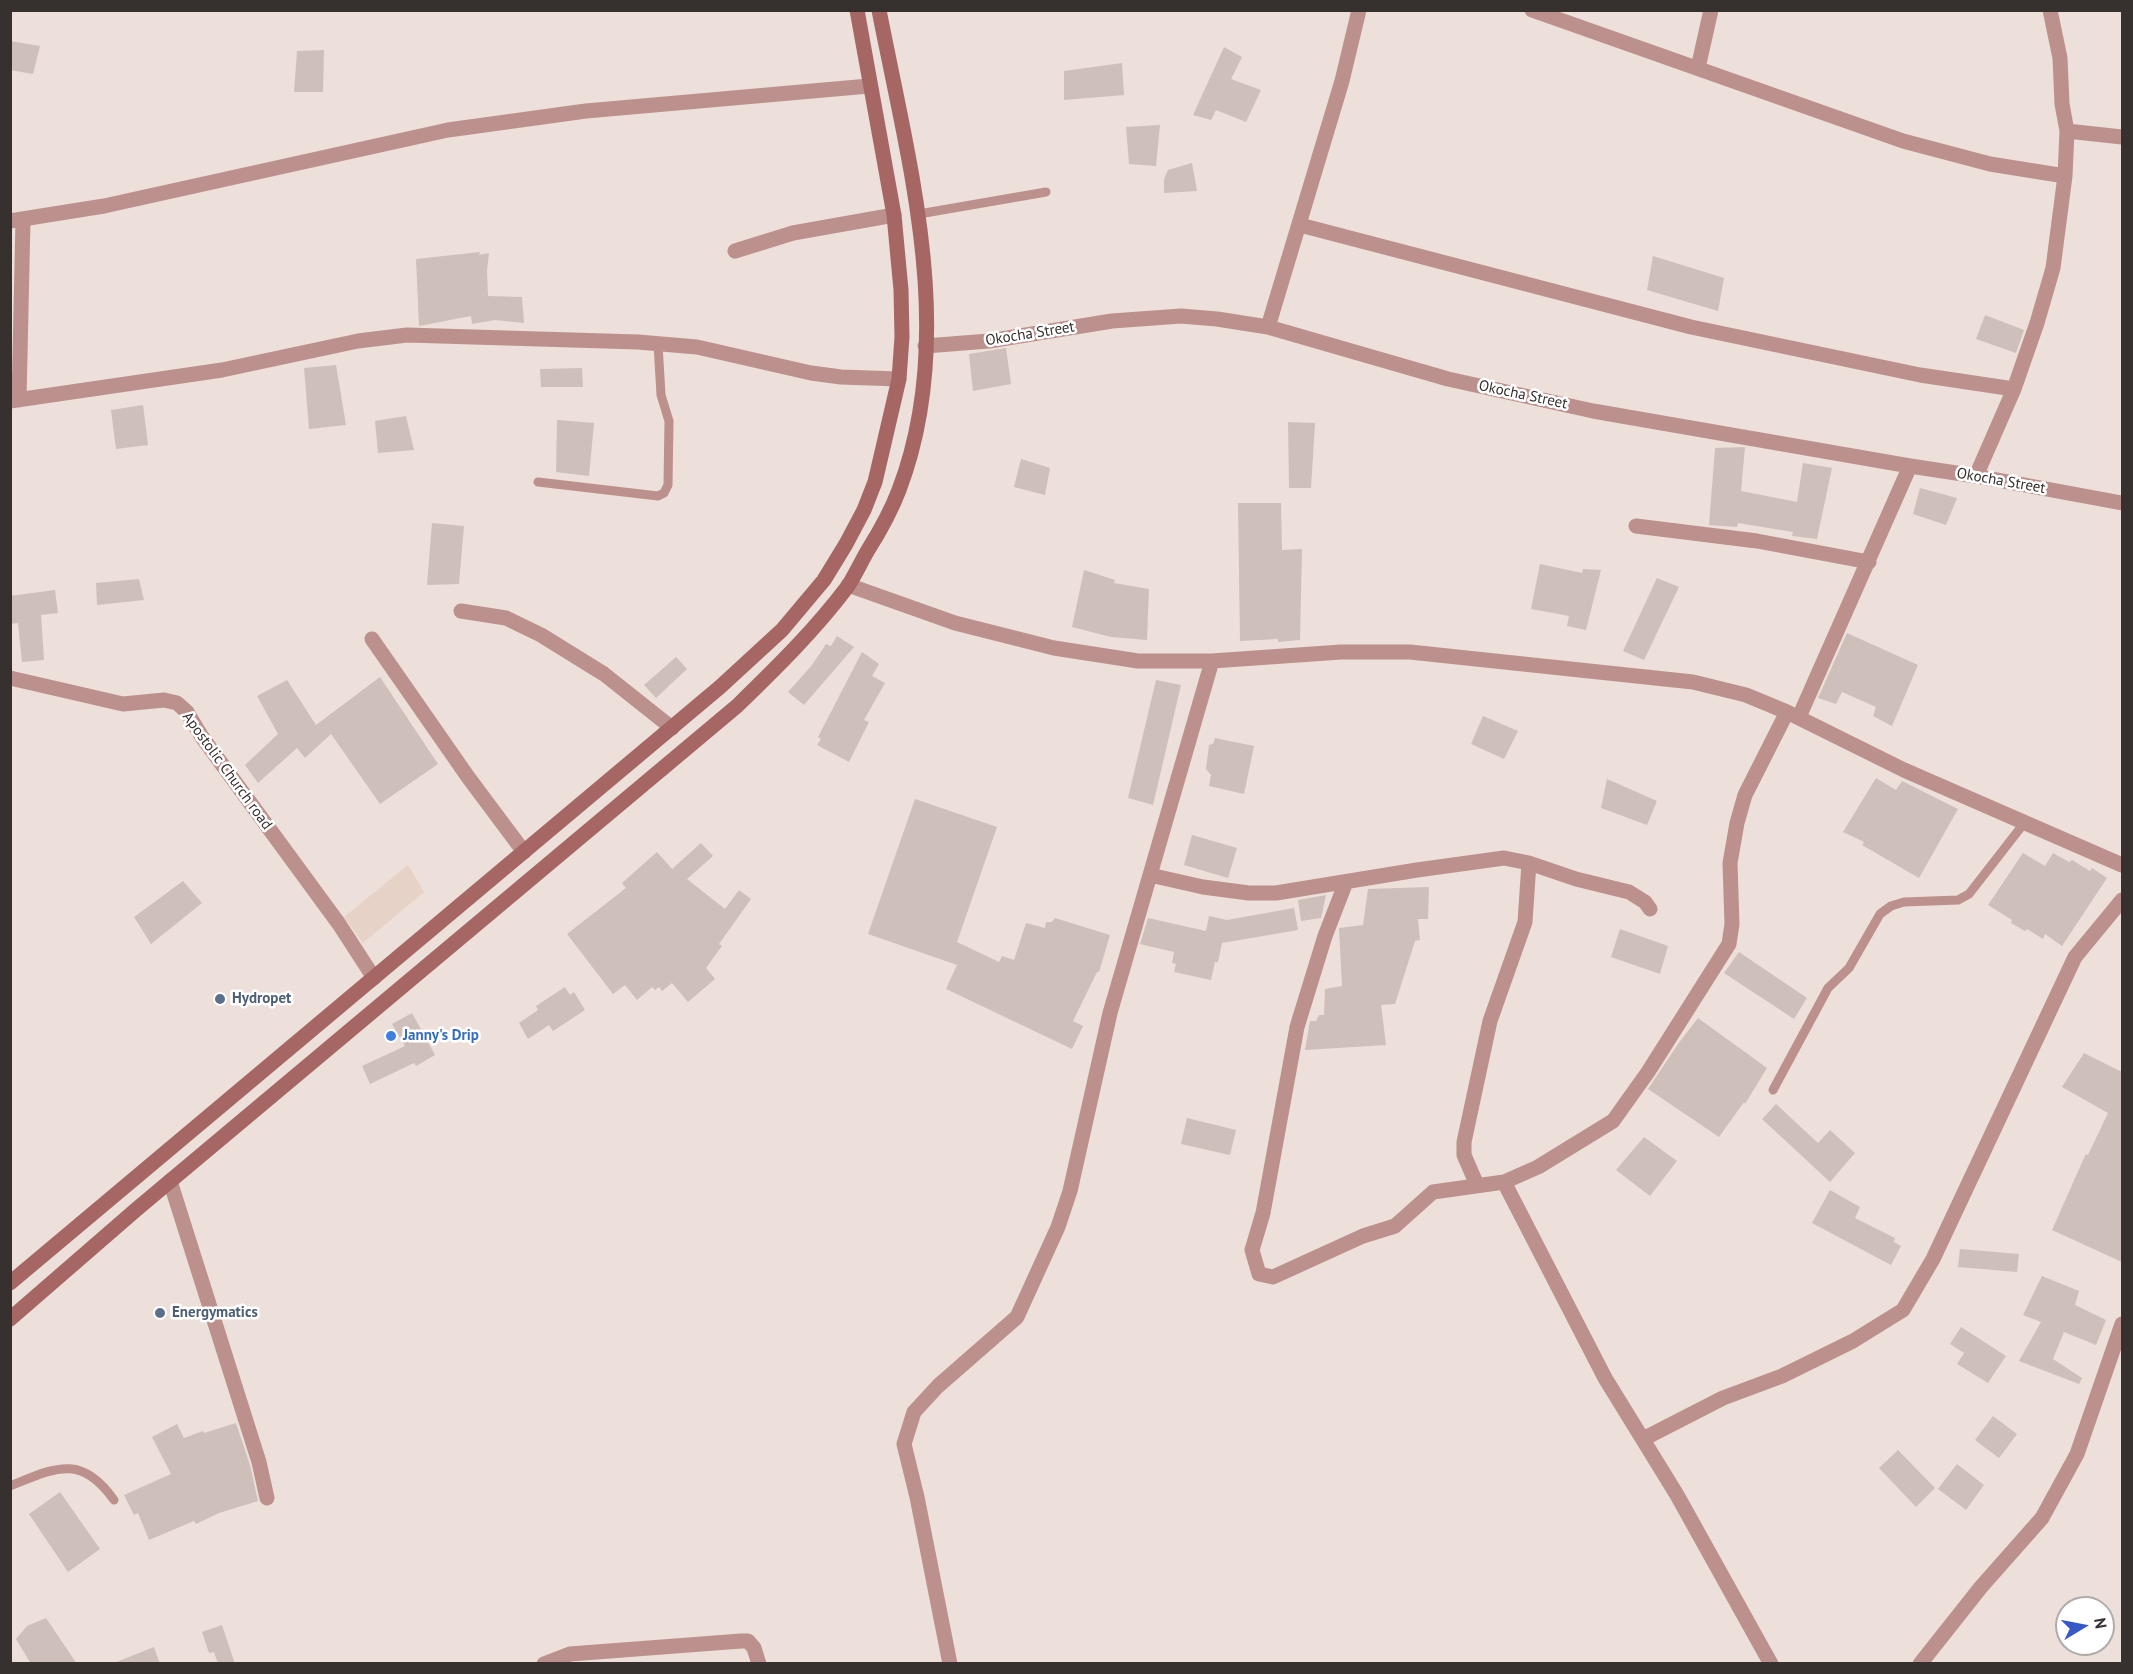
<!DOCTYPE html>
<style>
body{margin:0}
#map{position:relative;width:2133px;height:1674px;overflow:hidden;background:#eddfd9;font-family:"PT Sans",sans-serif}
canvas{display:block}
.frame{position:absolute;inset:0;border:12px solid #36302e;pointer-events:none}
.north{position:absolute;left:2055px;top:1596px;width:60px;height:60px;box-sizing:border-box;background:#fff;border:2px solid #afacab;border-radius:50%;rotate:80deg;font-size:16px;font-weight:700;line-height:24px;text-align:center;color:#36302e}
.north::after{content:'';display:block;margin:auto;width:21px;height:27px;background:#3658c9;clip-path:polygon(50% 0,100% 100%,50% 72%,0 100%)}
</style>
<div id="map">
<canvas width="2133" height="1674"></canvas>
<div class="frame"></div>
<div class="north">N</div>
</div>
<script>
const g = document.querySelector('canvas').getContext('2d');
g.lineJoin = 'round';
function fillPath(path, color) { g.fillStyle = color; g.fill(path, 'evenodd'); }
function stroke(path, color, width, dash) { g.strokeStyle = color; g.lineWidth = width; g.lineCap = dash ? 'butt' : 'round'; g.setLineDash(dash || []); g.stroke(path); }
function drawText(font, color, halo, rows, align = 'center') {
  g.font = font + ' "PT Sans",sans-serif'; g.lineWidth = 5; g.setLineDash([]); g.textBaseline = 'middle'; g.strokeStyle = halo; g.fillStyle = color; for (const [text, x, y, turn = 0] of rows) {
    g.save(); g.translate(x, y); g.rotate((+turn || 0) * Math.PI / 180); g.textAlign = isNaN(turn) ? turn : align; if (halo) g.strokeText(text, 0, 0); g.fillText(text, 0, 0); g.restore();
  }
}
fillPath(new Path2D(`
 M 408,865 L 424,892 L 363,943 L 344,917 Z`), '#e7d2c8');
fillPath(new Path2D(`
 M 10,41 L 40,46 L 33,74 L 10,70 Z
 M 1224,47 L 1242,57 L 1231,79 L 1261,90 L 1246,122 L 1216,110 L 1211,120 L 1193,115 Z
 M 324,50 L 323,92 L 294,92 L 297,51 Z
 M 1122,63 L 1124,95 L 1064,100 L 1064,71 Z
 M 1160,125 L 1156,166 L 1129,164 L 1126,127 Z
 M 1192,163 L 1197,191 L 1164,193 L 1164,179 L 1168,170 Z
 M 480,252 L 479,255 L 489,253 L 487,270 L 488,296 L 522,297 L 524,323 L 495,320 L 472,324 L 471,316 L 419,326 L 416,259 Z
 M 1653,256 L 1724,278 L 1718,311 L 1647,290 Z
 M 1985,315 L 2024,330 L 2016,353 L 1976,339 Z
 M 1006,348 L 1011,384 L 973,391 L 969,354 Z
 M 336,365 L 346,425 L 309,429 L 304,368 Z
 M 582,368 L 583,387 L 541,387 L 540,369 Z
 M 143,405 L 148,445 L 116,449 L 111,410 Z
 M 406,416 L 414,450 L 378,453 L 375,421 Z
 M 557,420 L 594,423 L 589,476 L 556,472 Z
 M 1288,422 L 1315,423 L 1311,488 L 1289,488 Z
 M 1745,447 L 1741,491 L 1797,502 L 1803,463 L 1832,468 L 1817,539 L 1792,536 L 1793,532 L 1738,523 L 1737,527 L 1709,525 L 1715,448 Z
 M 1021,459 L 1050,468 L 1045,495 L 1014,487 Z
 M 1920,488 L 1957,498 L 1946,525 L 1913,514 Z
 M 1238,503 L 1281,503 L 1282,550 L 1302,549 L 1300,640 L 1278,642 L 1278,639 L 1240,641 Z
 M 432,523 L 464,526 L 459,584 L 427,585 Z
 M 1540,564 L 1582,573 L 1583,569 L 1601,570 L 1586,630 L 1567,626 L 1569,616 L 1531,609 Z
 M 1084,570 L 1115,580 L 1114,583 L 1149,589 L 1147,640 L 1111,637 L 1072,627 Z
 M 1657,578 L 1679,587 L 1644,660 L 1623,651 Z
 M 139,579 L 144,600 L 97,605 L 96,583 Z
 M 55,590 L 58,613 L 41,615 L 44,660 L 22,662 L 18,623 L 10,624 L 10,596 Z
 M 1847,633 L 1918,665 L 1892,726 L 1873,716 L 1876,707 L 1842,692 L 1836,704 L 1818,698 Z
 M 837,636 L 854,647 L 804,705 L 788,692 L 812,665 L 826,644 L 831,646 Z
 M 862,652 L 879,664 L 872,676 L 885,683 L 864,720 L 869,722 L 849,762 L 817,745 L 821,739 L 818,737 Z
 M 676,657 L 687,669 L 656,698 L 644,685 Z
 M 380,677 L 438,764 L 380,804 L 331,734 L 305,758 L 297,748 L 258,783 L 245,765 L 278,734 L 257,696 L 287,680 L 316,725 Z
 M 1156,680 L 1181,685 L 1153,805 L 1128,798 Z
 M 1483,716 L 1518,731 L 1504,759 L 1471,744 Z
 M 1215,738 L 1254,746 L 1244,794 L 1209,786 L 1211,775 L 1206,769 L 1209,745 L 1213,744 Z
 M 1876,778 L 1896,790 L 1902,781 L 1958,809 L 1919,878 L 1862,845 L 1864,842 L 1843,832 Z
 M 1607,779 L 1657,801 L 1647,825 L 1601,808 Z
 M 915,799 L 997,827 L 957,942 L 999,962 L 1002,956 L 1014,960 L 1026,923 L 1045,928 L 1046,922 L 1052,922 L 1055,918 L 1110,935 L 1099,972 L 1097,972 L 1073,1021 L 1083,1026 L 1072,1049 L 946,989 L 957,965 L 868,934 Z
 M 1192,835 L 1237,848 L 1228,878 L 1184,865 Z
 M 701,843 L 713,856 L 687,879 L 725,909 L 739,890 L 751,899 L 719,944 L 722,946 L 706,968 L 715,979 L 688,1002 L 672,983 L 662,991 L 659,987 L 655,990 L 652,987 L 637,1000 L 625,985 L 613,994 L 567,934 L 626,888 L 622,883 L 657,852 L 672,869 Z
 M 2023,853 L 2045,866 L 2053,853 L 2069,862 L 2072,860 L 2090,871 L 2092,868 L 2107,878 L 2062,946 L 2045,934 L 2043,939 L 2027,929 L 2025,931 L 2011,923 L 2012,920 L 1988,905 Z
 M 183,881 L 202,903 L 151,944 L 134,917 Z
 M 1429,887 L 1428,919 L 1418,919 L 1420,940 L 1415,941 L 1395,1004 L 1381,1005 L 1386,1045 L 1305,1050 L 1310,1021 L 1316,1021 L 1319,1015 L 1324,1015 L 1325,989 L 1342,986 L 1339,928 L 1363,925 L 1368,889 Z
 M 1326,895 L 1321,918 L 1301,921 L 1298,900 Z
 M 1294,908 L 1298,930 L 1222,943 L 1218,962 L 1215,962 L 1211,980 L 1174,972 L 1176,964 L 1172,963 L 1174,952 L 1140,944 L 1148,918 L 1206,931 L 1209,916 L 1227,920 Z
 M 1620,929 L 1668,946 L 1660,974 L 1611,957 Z
 M 1739,952 L 1807,998 L 1794,1019 L 1724,973 Z
 M 565,987 L 570,995 L 574,992 L 585,1010 L 553,1031 L 549,1025 L 528,1039 L 519,1023 L 538,1010 L 536,1006 Z
 M 412,1013 L 435,1055 L 416,1066 L 414,1063 L 370,1084 L 362,1066 L 405,1046 L 392,1024 Z
 M 1698,1018 L 1767,1068 L 1745,1104 L 1744,1102 L 1719,1137 L 1648,1089 L 1678,1044 Z
 M 2084,1053 L 2122,1072 L 2122,1262 L 2052,1230 L 2080,1167 L 2086,1154 L 2088,1155 L 2108,1113 L 2062,1087 Z
 M 1776,1104 L 1818,1143 L 1830,1130 L 1855,1153 L 1830,1182 L 1762,1119 Z
 M 1187,1118 L 1236,1130 L 1230,1155 L 1181,1144 Z
 M 1644,1137 L 1677,1161 L 1650,1196 L 1616,1170 Z
 M 1830,1190 L 1860,1207 L 1855,1218 L 1895,1238 L 1894,1242 L 1901,1246 L 1891,1265 L 1812,1223 Z
 M 1960,1249 L 2019,1254 L 2017,1272 L 1958,1267 Z
 M 2042,1276 L 2079,1291 L 2075,1305 L 2106,1320 L 2096,1345 L 2064,1332 L 2053,1359 L 2082,1378 L 2079,1384 L 2019,1361 L 2041,1322 L 2023,1315 Z
 M 1961,1327 L 2006,1356 L 1988,1383 L 1957,1364 L 1964,1353 L 1950,1344 Z
 M 1993,1416 L 2017,1434 L 1999,1458 L 1975,1440 Z
 M 236,1423 L 250,1465 L 258,1501 L 219,1513 L 196,1524 L 194,1521 L 149,1540 L 138,1513 L 134,1515 L 124,1495 L 171,1474 L 152,1437 L 177,1424 L 184,1438 L 203,1431 L 204,1433 Z
 M 1898,1450 L 1935,1488 L 1916,1507 L 1879,1468 Z
 M 1957,1464 L 1984,1485 L 1966,1510 L 1938,1489 Z
 M 60,1492 L 100,1549 L 68,1572 L 29,1514 Z
 M 46,1618 L 77,1664 L 31,1664 L 16,1639 L 27,1626 Z
 M 222,1625 L 235,1664 L 218,1664 L 214,1652 L 209,1653 L 202,1632 Z
 M 154,1647 L 160,1664 L 114,1664 L 114,1663 Z`), '#cebfbb');
stroke(new Path2D(`
 M 919,214 L 1046,192
 M 538,482 L 658,496 L 664,493 L 668,485 L 669,421 L 661,395 L 658,344
 M 1773,1090 L 1828,988 L 1849,968 L 1880,914 L 1891,906 L 1904,902 L 1958,900 L 1969,894 L 2025,822
 M 10,1486 C 55,1468 81,1453 114,1500`), '#bc908d', 9);
stroke(new Path2D(`
 M 1532,10 L 1903,141 L 1990,164 L 2065,176
 M 1698,68 L 1711,10
 M 2067,131 L 2122,137
 M 10,221 L 104,206 L 448,130 L 586,111 L 869,86
 M 1300,225 L 1691,327 L 1920,375 L 2014,389
 M 735,251 L 793,233 L 894,215
 M 1268,327 L 1342,81 L 1359,10
 M 925,346 L 989,341 L 1112,321 L 1181,316 L 1217,319 L 1268,327 L 1448,379 L 1593,411 L 1910,466 L 1976,476 L 2122,503
 M 19,400 L 23,220
 M 10,401 L 222,370 L 358,341 L 407,335 L 638,342 L 697,347 L 811,373 L 841,377 L 899,379
 M 1976,476 L 2014,389 L 2037,323 L 2053,268 L 2065,176 L 2067,131 L 2062,104 L 2060,58 L 2050,10
 M 1636,526 L 1757,541 L 1869,562
 M 848,585 L 955,623 L 1054,648 L 1138,661 L 1212,661 L 1341,652 L 1410,652 L 1693,682 L 1746,695 L 1787,712 L 1904,770 L 2122,865
 M 461,611 L 506,618 L 541,635 L 604,674 L 672,728
 M 372,639 L 468,777 L 524,852
 M 10,678 L 123,704 L 164,700 L 177,703 L 187,712 L 202,737 L 339,924 L 374,978
 M 1799,717 L 1910,466
 M 1150,875 L 1203,887 L 1249,893 L 1276,893 L 1417,870 L 1504,858 L 1529,863 L 1576,879 L 1629,892 L 1645,902 L 1650,909
 M 1346,882 L 1325,936 L 1297,1027 L 1263,1213 L 1252,1250 L 1259,1274 L 1273,1277 L 1363,1236 L 1395,1226 L 1433,1192 L 1504,1182 L 1538,1167 L 1613,1121 L 1648,1072 L 1729,944 L 1732,924 L 1730,863 L 1737,823 L 1745,795 L 1787,712
 M 170,1181 L 259,1462 L 267,1498
 M 1504,1182 L 1605,1378 L 1677,1495 L 1771,1664
 M 1477,1185 L 1464,1155 L 1464,1142 L 1490,1021 L 1525,922 L 1529,863
 M 1643,1439 L 1723,1398 L 1782,1376 L 1853,1341 L 1903,1310 L 1933,1259 L 2075,957 L 2122,900
 M 544,1664 L 570,1654 L 741,1641 L 748,1641 L 754,1648 L 759,1664
 M 950,1664 L 917,1497 L 904,1444 L 914,1412 L 938,1386 L 1017,1317 L 1058,1227 L 1070,1191 L 1110,1013 L 1212,661
 M 1920,1664 L 1981,1587 L 2042,1518 L 2077,1454 L 2122,1324`), '#bc908d', 15);
stroke(new Path2D(`
 M 10,1283 L 720,687 L 782,630 L 824,580 L 846,544 L 864,510 L 875,482 L 899,379 L 902,337 L 901,290 L 894,215 L 857,10
 M 10,1319 L 138,1208 L 737,706 C 776,668 815,630 848,586 C 855,575 861,562 868,550 C 880,531 891,511 899,490 C 958,335 909,165 879,10`), '#a66764', 15);
for (const [x, y, r, color] of [
 [220,999,6,"#5c6f8a"],
 [391,1036,6,"#3f7fe0"],
 [160,1313,6,"#5c6f8a"]
]) { const dot = new Path2D(); dot.arc(x, y, r, 0, 2 * Math.PI); g.fillStyle = color; g.fill(dot); stroke(dot, '#fff', 2); }
drawText('15px', '#36302e', '#fff', [
 ["Okocha Street",1030,334,-9],
 ["Okocha Street",1523,395,12],
 ["Okocha Street",2001,481,10],
 ["Apostolic Church road",227,771,54]
]);
drawText('bold 15px', '#4e5e75', '#fff', [
 ["Hydropet",232,999],
 ["Energymatics",172,1313]
], 'left');
drawText('bold 15px', '#366cbe', '#fff', [
 ["Janny's Drip",403,1036]
], 'left');
</script>
